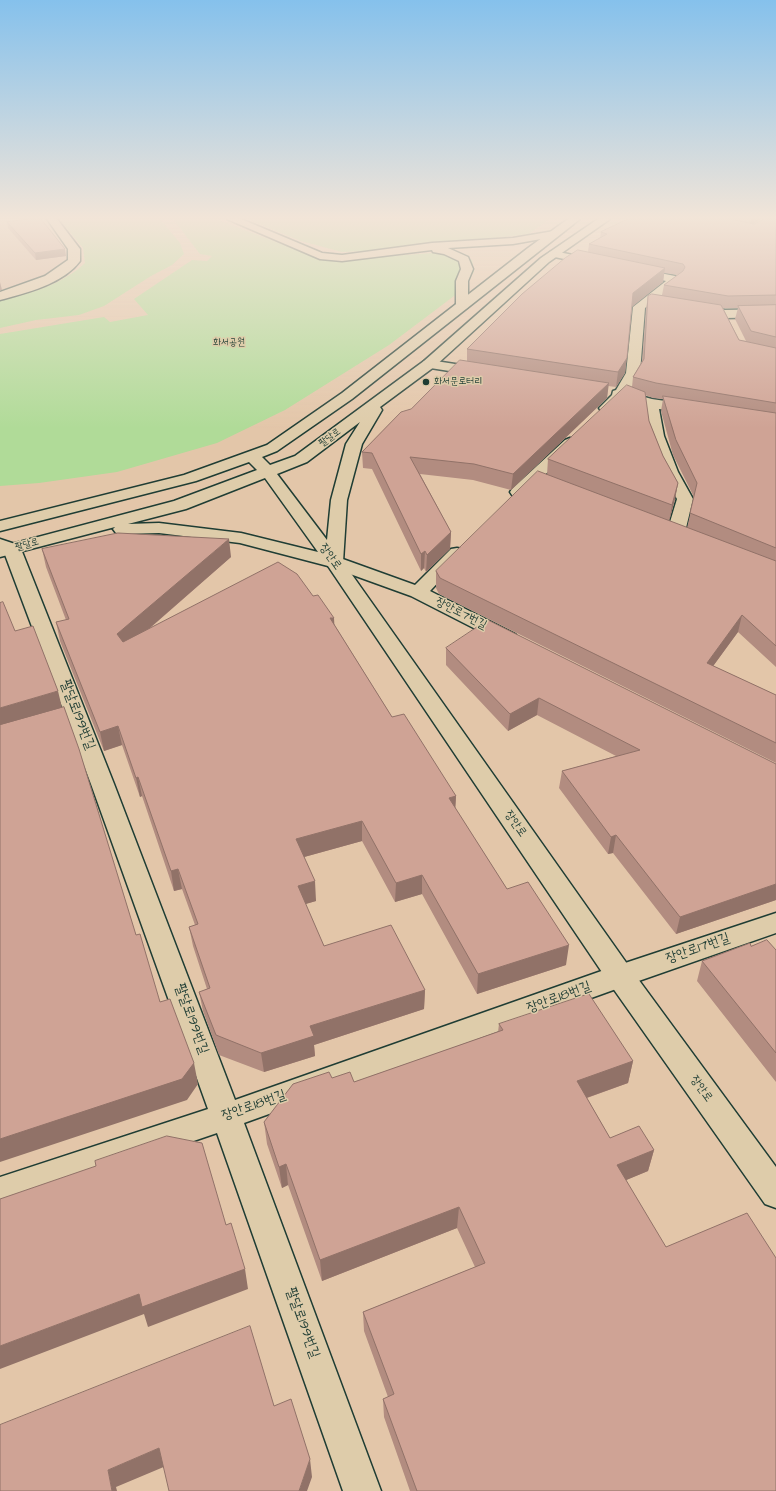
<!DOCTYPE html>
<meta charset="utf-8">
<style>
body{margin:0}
canvas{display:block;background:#e3c6a9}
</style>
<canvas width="776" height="1491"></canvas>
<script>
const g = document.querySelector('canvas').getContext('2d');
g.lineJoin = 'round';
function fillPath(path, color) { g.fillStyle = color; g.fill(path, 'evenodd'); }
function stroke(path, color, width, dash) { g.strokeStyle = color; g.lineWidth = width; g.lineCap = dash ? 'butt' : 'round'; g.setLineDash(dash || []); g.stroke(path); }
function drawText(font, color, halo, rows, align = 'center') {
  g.font = font + ' "Architects Daughter","Poor Story",sans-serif'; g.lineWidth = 3; g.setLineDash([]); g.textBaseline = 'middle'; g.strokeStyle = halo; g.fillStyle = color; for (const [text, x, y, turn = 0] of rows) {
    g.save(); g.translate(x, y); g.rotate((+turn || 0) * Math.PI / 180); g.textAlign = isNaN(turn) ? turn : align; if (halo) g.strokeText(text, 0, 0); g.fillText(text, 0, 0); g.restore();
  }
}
fillPath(new Path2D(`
 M 0,219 L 56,219 L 66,229 L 79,248 L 79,263 L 67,275 L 21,294 L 0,299 Z`), '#d9b9a1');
fillPath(new Path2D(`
 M 59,219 L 160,219 L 180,243 L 184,254 L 172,265 L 151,276 L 104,306 L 79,315 L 36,320 L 0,328 L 0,301 C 30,294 63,284 85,263 L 83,248 Z
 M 173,219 L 216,219 L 326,261 L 445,252 L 459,255 L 472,260 L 474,272 L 458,293 L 389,345 L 285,410 L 217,443 L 117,472 L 39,483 L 0,486 L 0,334 L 104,317 L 110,322 L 148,315 L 134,299 L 192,260 L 207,261 L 212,256 L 200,254 Z
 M 246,219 L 549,219 L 529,234 L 478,240 L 421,243 L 367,251 L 342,252 L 301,241 Z`), '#b0db98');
const street = new Path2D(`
 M 47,219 L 57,219 L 80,249 L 80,261 C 63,284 26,293 0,300 L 0,292 L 45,276 L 68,260 L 68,249 Z
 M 227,219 L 241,219 L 322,253 L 342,255 L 432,243 L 513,238 L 554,231 L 559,234 L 558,236 L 513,244 L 448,248 L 468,257 L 473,269 L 468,281 L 468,307 L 462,311 L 456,307 L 456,281 L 461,269 L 459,261 L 444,254 L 433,252 L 432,250 L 342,261 L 320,259 Z
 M 554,251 L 601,261 L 603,263 L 597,266 L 550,256 L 548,254 L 550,252 Z
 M 635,268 L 680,277 L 682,280 L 645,308 L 640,373 L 629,393 L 652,399 L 692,405 L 697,406 L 699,409 L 697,412 L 692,413 L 659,409 L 664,436 L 678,472 L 693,499 L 685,532 L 682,536 L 676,537 L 670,536 L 667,532 L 677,499 L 662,472 L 648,436 L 644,406 L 623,400 L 611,411 L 601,411 L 599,408 L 612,395 L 613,391 L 616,390 L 626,373 L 633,307 L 666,281 L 631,273 L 629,271 Z
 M 698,305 L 725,310 L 776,309 L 776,317 L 725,318 L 694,312 L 692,309 L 694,306 Z
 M 429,360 L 481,368 L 486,369 L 488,372 L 486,375 L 481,376 L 424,367 L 422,364 L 424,361 Z
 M 570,438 L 575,440 L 578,443 L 575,446 L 524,495 L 518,497 L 512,495 L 510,492 L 512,489 L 565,440 Z
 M 0,539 L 18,545 L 21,549 L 114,784 L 235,1100 L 610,968 L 776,913 L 776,933 L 630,984 L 244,1123 L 381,1491 L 343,1491 L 217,1133 L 0,1207 L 0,1177 L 208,1109 L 91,784 L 4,552 L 0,550 Z
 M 457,548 L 463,549 L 466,553 L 430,591 L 515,634 L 518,638 L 515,642 L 508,644 L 501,642 L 411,596 L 328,566 L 325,562 L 328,558 L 334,557 L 340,558 L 415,585 L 451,549 Z`);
const secondary = new Path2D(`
 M 568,219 L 580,219 L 352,399 L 277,451 L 262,457 L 270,465 L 295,456 L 424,361 L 541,258 L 598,219 L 610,219 L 549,262 L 434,367 L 380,407 L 382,410 L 362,444 L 347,500 L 343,562 L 630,968 L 776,1167 L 776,1208 L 765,1204 L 610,984 L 328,566 L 240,543 L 159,533 L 122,534 L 116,533 L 113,529 L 115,527 L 0,557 L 0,547 L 174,501 L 257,470 L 249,462 L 196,481 L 0,531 L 0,521 L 184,475 L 267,445 L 342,393 L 528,248 ZM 360,422 L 346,444 L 331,500 L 327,540 L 277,474 L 307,462 ZM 265,478 L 318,552 L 241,533 L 159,523 L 128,524 L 186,509 Z`);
stroke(street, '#1f3d34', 3);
stroke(secondary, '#1f3d34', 3);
fillPath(street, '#deccaa');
fillPath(secondary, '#deccaa');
fillPath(new Path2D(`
 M 628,219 L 761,219 L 753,224 L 776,219 L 776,667 L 738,632 L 713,666 L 776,695 L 776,763 L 439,594 L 436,588 L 436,571 L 547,475 L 548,459 L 632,387 L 633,377 L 642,361 L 646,309 L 648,296 L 662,295 L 664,285 L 678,275 L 664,273 L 663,282 L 632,306 L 625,373 L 616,387 L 608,386 L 607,398 L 511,490 L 473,480 L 420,474 L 451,532 L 450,549 L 426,572 L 424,568 L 421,571 L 372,469 L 363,468 L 362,452 L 467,361 L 467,349 L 588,252 L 589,244 L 600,238 L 601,232 ZM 723,308 L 738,308 L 735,319 L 746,341 L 739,340 ZM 645,395 L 653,398 L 663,399 L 661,411 L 673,455 L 694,497 L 687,528 L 669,521 L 675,499 L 678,483 L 663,456 L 649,421 Z
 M 7,222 L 66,256 L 36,260 L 8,228 Z
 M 42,549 L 231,557 L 149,629 L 313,596 L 334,618 L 334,624 L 392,717 L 456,796 L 455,808 L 507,889 L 566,965 L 477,994 L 422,894 L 395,902 L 362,841 L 304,857 L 316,901 L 305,904 L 324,946 L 425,990 L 424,1009 L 314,1045 L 315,1056 L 264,1072 L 219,1055 L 203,1011 L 199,992 L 207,989 L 193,946 L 189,927 L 195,925 L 182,889 L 174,891 L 142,796 L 140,797 L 122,745 L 104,751 L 60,641 L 56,622 L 66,620 L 46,567 Z
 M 446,648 L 776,764 L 776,900 L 676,934 L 613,853 L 608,854 L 559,788 L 562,771 L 616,756 L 537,715 L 508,731 L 446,665 Z
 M 751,946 L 776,950 L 776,1082 L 697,981 L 702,961 Z
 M 499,1024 L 633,1061 L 628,1083 L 587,1098 L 610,1138 L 654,1150 L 648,1171 L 626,1180 L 776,1491 L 410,1491 L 384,1417 L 383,1399 L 388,1397 L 364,1331 L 363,1312 L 475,1267 L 457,1228 L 322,1281 L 288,1185 L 282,1188 L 267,1144 L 264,1122 L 332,1078 L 354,1082 L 498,1032 Z`), '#b28c80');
fillPath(new Path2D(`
 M 751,219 L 761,219 L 750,225 Z
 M 65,249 L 66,256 L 36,260 L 35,253 Z
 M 665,268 L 663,282 L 632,307 L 633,293 Z
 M 0,282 L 2,290 L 0,290 Z
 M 627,358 L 625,373 L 616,387 L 618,372 Z
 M 609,383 L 607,398 L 511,490 L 513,474 Z
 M 678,483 L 675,499 L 669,522 L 672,505 Z
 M 451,532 L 450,549 L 426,572 L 427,555 Z
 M 229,539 L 231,557 L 121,653 L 117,634 Z
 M 425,551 L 424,568 L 421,571 L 421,554 Z
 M 742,615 L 738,632 L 703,680 L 707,663 Z
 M 330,618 L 334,618 L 335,636 Z
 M 58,691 L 63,712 L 0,730 L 0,708 Z
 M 539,698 L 537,715 L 508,731 L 510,714 Z
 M 118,726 L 122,745 L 104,751 L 100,732 Z
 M 138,777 L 142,796 L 140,797 L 136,778 Z
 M 456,796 L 455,815 L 449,798 Z
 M 362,821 L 362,841 L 297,859 L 296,839 Z
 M 616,835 L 613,853 L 608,854 L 611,837 Z
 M 178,869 L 182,889 L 174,891 L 171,871 Z
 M 422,875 L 422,894 L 395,902 L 396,883 Z
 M 315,881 L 316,901 L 299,906 L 298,886 Z
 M 776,884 L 776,900 L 676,934 L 680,917 Z
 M 569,945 L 566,965 L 477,994 L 478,974 Z
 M 425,990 L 424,1009 L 314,1045 L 315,1056 L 264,1072 L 261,1053 L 310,1026 Z
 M 633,1061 L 628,1083 L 572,1103 L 577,1081 Z
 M 194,1063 L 198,1084 L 187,1100 L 0,1162 L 0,1139 Z
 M 654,1150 L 648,1171 L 612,1186 L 617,1165 Z
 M 286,1164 L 288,1185 L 282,1188 L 279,1167 Z
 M 459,1207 L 457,1228 L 322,1281 L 320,1260 Z
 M 245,1269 L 248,1289 L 148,1327 L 144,1314 L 0,1369 L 0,1346 L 139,1294 Z
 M 159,1448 L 166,1466 L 116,1487 L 117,1491 L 112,1491 L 108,1470 Z
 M 310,1459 L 312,1477 L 307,1491 L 299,1491 Z`), '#917268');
const building = new Path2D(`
 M 29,219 L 41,219 L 65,249 L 35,253 L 7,222 Z
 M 628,219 L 730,219 L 754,224 L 764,219 L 776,219 L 776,295 L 728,296 L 664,285 L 683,271 L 685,267 L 683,264 L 589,244 L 607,234 L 601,232 Z
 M 578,250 L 665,268 L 633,293 L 627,358 L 618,372 L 467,349 L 522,294 L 565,258 Z
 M 652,294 L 721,305 L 739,340 L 776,348 L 776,403 L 656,383 L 633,377 L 644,359 L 648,296 Z
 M 776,305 L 776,337 L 751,331 L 738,306 Z
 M 460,360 L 609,383 L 513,474 L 474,464 L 410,457 L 451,532 L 427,555 L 425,551 L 421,554 L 372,453 L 362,452 L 401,412 L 411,409 Z
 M 627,385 L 645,392 L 649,421 L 663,456 L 678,483 L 672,505 L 548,459 Z
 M 663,396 L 776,413 L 776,548 L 690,513 L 697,483 L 676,440 Z
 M 538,471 L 776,561 L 776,646 L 742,615 L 707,663 L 776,695 L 776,743 L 440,578 L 436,571 Z
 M 118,533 L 229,539 L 117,634 L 123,642 L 278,562 L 297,574 L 313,596 L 318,595 L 334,618 L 330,618 L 392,717 L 404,714 L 456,796 L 449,798 L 507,889 L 528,882 L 569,945 L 478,974 L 422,875 L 396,883 L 362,821 L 296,839 L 315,881 L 298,886 L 324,946 L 391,925 L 425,990 L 310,1026 L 314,1036 L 261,1053 L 216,1035 L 199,992 L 210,988 L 189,927 L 198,924 L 178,869 L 171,871 L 138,777 L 136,778 L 118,726 L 100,732 L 56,622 L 69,619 L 42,549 Z
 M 3,602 L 15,631 L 33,626 L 58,691 L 0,708 L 0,603 Z
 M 488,620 L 776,764 L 776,884 L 680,917 L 616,835 L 611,837 L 562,771 L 640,750 L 539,698 L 510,714 L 446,648 Z
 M 64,707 L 79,749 L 136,935 L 140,934 L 160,1002 L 170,999 L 194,1063 L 182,1079 L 0,1139 L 0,725 Z
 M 767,940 L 776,950 L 776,1053 L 702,961 L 750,943 L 751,946 Z
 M 589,994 L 633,1061 L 577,1081 L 610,1138 L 639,1126 L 654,1150 L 617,1165 L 666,1247 L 747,1213 L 776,1258 L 776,1491 L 417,1491 L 383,1399 L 394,1394 L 363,1312 L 485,1263 L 459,1207 L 320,1260 L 286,1164 L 279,1167 L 264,1122 L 293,1084 L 329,1072 L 332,1078 L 350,1072 L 354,1082 L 503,1030 L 499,1024 Z
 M 167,1136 L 202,1143 L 226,1225 L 231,1223 L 245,1269 L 142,1307 L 139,1294 L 0,1346 L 0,1199 L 96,1166 L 95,1161 Z
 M 250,1326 L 274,1406 L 291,1399 L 310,1459 L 299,1491 L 169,1491 L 159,1448 L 108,1470 L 112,1491 L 0,1491 L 0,1425 Z`);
fillPath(building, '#cfa395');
stroke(building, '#917268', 1);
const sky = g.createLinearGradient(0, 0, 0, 428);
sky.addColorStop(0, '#85c1ec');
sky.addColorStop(0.51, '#f2e5d8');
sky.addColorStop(1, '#f2e5d800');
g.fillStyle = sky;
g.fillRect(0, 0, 776, 428);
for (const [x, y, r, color] of [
 [426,382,4,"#1f3d34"]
]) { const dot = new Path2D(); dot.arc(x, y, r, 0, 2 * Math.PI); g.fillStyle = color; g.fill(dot); stroke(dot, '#deccaa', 1.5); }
drawText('10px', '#264539', '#deccaa', [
 ["화서공원",229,343]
]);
drawText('10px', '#1f3d34', '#deccaa', [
 ["화서문로터리",434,382]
], 'left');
drawText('10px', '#1f3d34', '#deccaa', [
 ["팔달로",330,438,-36],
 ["팔달로",27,545,-15]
]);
drawText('12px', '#1f3d34', '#deccaa', [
 ["장안로",330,557,54],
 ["장안로7번길",461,614,27],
 ["장안로",515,824,55],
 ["장안로",701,1089,54]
]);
drawText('14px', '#1f3d34', '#deccaa', [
 ["팔달로199번길",77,715,69],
 ["장안로17번길",698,949,-19],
 ["장안로18번길",559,998,-20],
 ["팔달로199번길",191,1019,70],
 ["장안로18번길",254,1106,-19],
 ["팔달로199번길",302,1323,70]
]);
</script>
